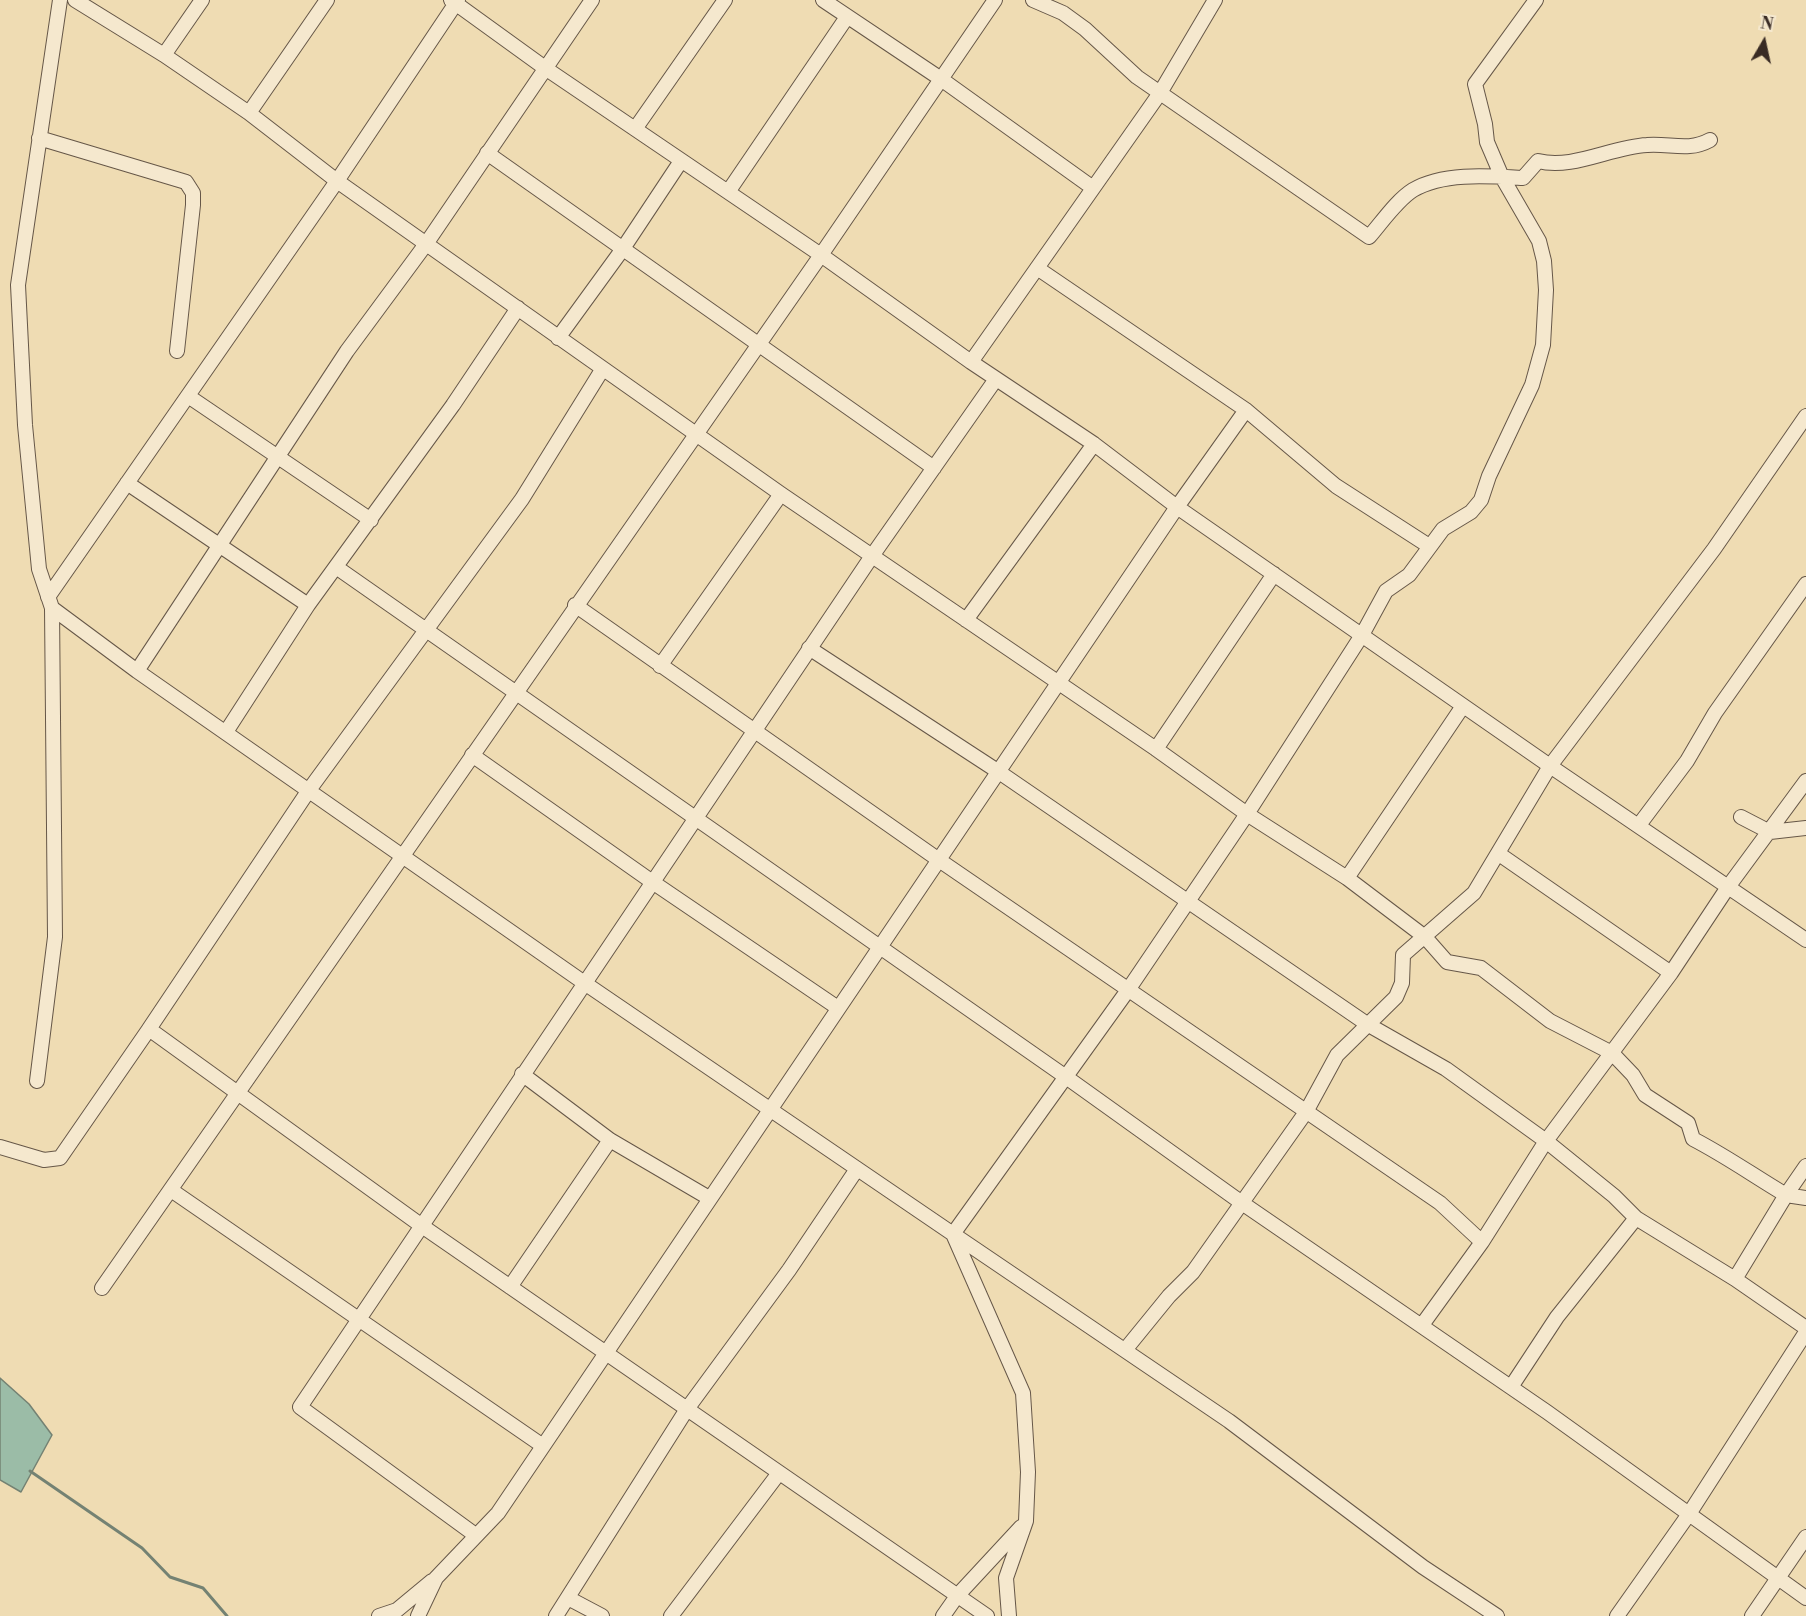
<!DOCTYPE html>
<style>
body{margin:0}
#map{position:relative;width:1806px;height:1616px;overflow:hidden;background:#efdcb3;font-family:"Libre Bodoni",serif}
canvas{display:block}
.north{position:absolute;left:1734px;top:12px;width:60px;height:60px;-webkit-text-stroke:4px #f5e8ce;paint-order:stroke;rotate:9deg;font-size:16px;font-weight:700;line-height:24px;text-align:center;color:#392b24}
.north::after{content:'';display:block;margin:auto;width:21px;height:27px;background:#392b24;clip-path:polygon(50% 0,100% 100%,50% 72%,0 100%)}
</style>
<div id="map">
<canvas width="1806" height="1616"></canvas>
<div class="north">N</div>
</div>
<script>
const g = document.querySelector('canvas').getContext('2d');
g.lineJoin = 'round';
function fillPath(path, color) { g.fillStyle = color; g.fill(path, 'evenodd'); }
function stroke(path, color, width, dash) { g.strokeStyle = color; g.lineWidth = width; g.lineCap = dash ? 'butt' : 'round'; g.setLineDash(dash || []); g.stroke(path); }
const water = new Path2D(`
 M 0,1378 L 29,1404 L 52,1435 L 21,1492 L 0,1480 Z`);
fillPath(water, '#9bbca7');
stroke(water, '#748273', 1.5);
stroke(new Path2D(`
 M 30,1471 L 142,1548 L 170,1577 L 203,1588 L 227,1616`), '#748273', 3);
const minor = new Path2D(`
 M 60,0 L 18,285 L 25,425 L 39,569 L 52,608 L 137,671 L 583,982 L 953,1234 L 1023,1393 L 1028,1472 L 1026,1521 L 1006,1578 L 1009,1616
 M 75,0 L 164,55 L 249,113 L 337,181 L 781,494 L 1156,749 L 1247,814 L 1347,878 L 1425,937 L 1447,962 L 1481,968 L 1550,1021 L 1612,1053 L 1633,1075 L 1645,1095 L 1688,1123 L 1693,1139 C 1726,1156 1754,1176 1786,1195 L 1735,1279
 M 451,0 L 545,68 L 821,255 L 971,362 L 1094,444 L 1177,507 L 1550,766 L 1806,940
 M 823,0 L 941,79 L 1093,188
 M 1033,0 L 1063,13 L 1085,29 L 1137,77 L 1369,237 C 1382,222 1397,200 1413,190 C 1443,172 1490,176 1523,178 L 1538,161 C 1572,170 1611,147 1647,145 C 1670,143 1688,152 1710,140
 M 164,55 L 202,0
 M 249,113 L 327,0
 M 635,129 L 725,0
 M 39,138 L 186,182 L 193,193 L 193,205 L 177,351
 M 487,153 L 934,468
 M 728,192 L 847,17
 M 1037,268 L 1246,410 L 1336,486 L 1429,546
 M 558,338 L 622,250 L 681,161
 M 971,362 L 1160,93 L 1215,0
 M 188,396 L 371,520
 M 127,483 L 308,605
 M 336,567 L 1066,1077 L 1242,1203 L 1547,1412 L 1806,1598
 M 48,597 L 337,181 L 458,0
 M 575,605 L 939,860 L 1440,1203 L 1482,1242 L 1422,1325
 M 966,620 L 1094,444
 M 809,648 L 999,772 L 1367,1024 L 1446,1069 L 1546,1141 L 1614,1196 L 1636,1218 L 1735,1279 L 1806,1328
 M 660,666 L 781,494
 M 137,671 L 347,351 L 426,244 L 592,0
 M 226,732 L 308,605 L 453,405 L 518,308
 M 1156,749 L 1274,574
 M 472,755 L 651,881 L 838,1008
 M 1741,817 L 1770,832 L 1806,828
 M 1639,825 L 1687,761 L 1715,713 L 1806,584
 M 1499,854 L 1671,973 L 1728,887 L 1806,781
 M 1347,878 L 1463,706
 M 149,1029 L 309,790 L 522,499 L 602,370
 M 522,1074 L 610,1140 L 709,1198
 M 37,1081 L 55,937 L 52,608
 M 0,1147 L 44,1160 L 60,1158 L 149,1029 L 422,1226 L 987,1616
 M 1806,1166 L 1786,1195 L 1806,1198
 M 171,1190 L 543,1446
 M 1482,1242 L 1546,1141 L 1671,973
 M 510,1287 L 610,1140
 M 102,1288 L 821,255 L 995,0
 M 1125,1350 L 1169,1296 L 1193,1272 L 1306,1112 L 1337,1055 L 1396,997 L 1402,983 L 1403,955 L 1474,893 L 1550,766 L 1714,549 L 1806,416
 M 1511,1387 L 1557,1317 L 1636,1218
 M 474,1534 L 300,1407 L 872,556 L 996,379
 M 568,1598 L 602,1616
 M 379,1616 L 397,1610 L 432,1581
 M 418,1616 L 436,1578 L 498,1513 L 1177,507 L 1246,410
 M 556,1616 L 687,1409 L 789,1270 L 857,1169
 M 671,1616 L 779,1473
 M 943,1616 L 957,1596 L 1021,1527
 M 1497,1616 L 1423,1567 L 1229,1421 L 953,1234 L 1128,990 L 1247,814 L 1362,635 L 1386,591 L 1409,575 L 1443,529 L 1471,512 L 1481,500 L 1489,476 L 1532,385 L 1543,345 L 1546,290 L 1544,261 L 1539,241 L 1502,177 L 1487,142 L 1485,124 L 1475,84 L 1536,0
 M 1617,1616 L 1689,1514 L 1806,1332
 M 1752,1616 L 1806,1537`);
stroke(minor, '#665748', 16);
stroke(minor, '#f5e8ce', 14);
</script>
